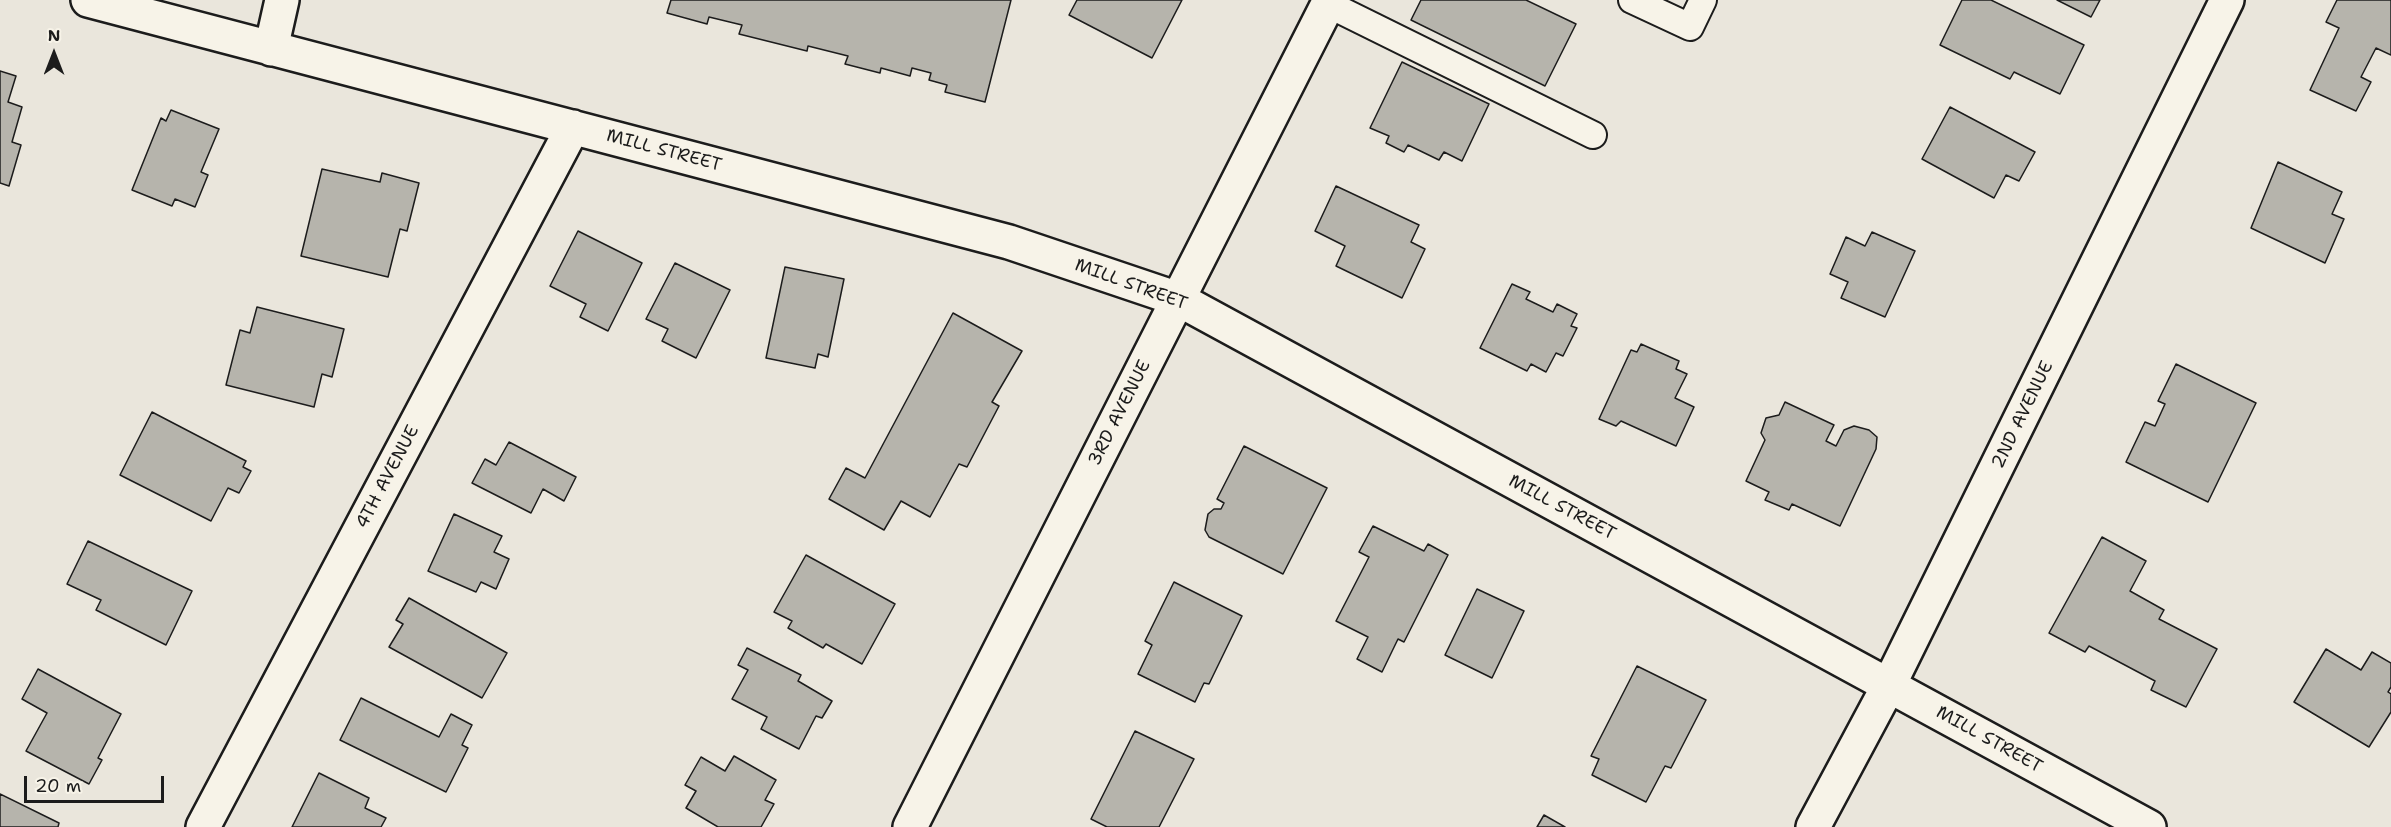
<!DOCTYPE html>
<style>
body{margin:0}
#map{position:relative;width:2391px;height:827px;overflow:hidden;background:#eae6dc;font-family:"Shantell Sans",sans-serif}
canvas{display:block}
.north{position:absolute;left:24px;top:24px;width:60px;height:60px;-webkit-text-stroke:4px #f7f3e8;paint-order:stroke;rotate:0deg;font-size:16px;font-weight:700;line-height:24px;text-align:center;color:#1c1c1c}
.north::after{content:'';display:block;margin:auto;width:21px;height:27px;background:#1c1c1c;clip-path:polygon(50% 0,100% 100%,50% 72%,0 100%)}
.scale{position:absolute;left:24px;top:776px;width:140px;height:27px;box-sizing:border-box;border:3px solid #1c1c1c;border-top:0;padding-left:8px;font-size:18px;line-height:21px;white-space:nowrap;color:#1c1c1c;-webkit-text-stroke:4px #f7f3e8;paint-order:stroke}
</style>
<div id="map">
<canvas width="2391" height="827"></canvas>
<div class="north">N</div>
<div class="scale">20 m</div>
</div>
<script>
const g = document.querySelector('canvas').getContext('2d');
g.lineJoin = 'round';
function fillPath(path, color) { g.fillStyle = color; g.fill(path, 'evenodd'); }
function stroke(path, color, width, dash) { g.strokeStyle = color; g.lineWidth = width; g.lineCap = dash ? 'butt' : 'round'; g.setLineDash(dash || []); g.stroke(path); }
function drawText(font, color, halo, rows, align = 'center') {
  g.font = font + ' "Shantell Sans",sans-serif'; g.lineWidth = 6; g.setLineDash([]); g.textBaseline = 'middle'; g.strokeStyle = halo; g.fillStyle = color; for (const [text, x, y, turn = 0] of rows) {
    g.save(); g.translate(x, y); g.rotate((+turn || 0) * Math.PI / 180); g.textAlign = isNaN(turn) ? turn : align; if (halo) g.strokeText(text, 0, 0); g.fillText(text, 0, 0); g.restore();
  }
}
const building = new Path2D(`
 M 671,0 L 1011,0 L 985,102 L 945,92 L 947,85 L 929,80 L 931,73 L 912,68 L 910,76 L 881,68 L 880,73 L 845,64 L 848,56 L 808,46 L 807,51 L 739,34 L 742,25 L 709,17 L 707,24 L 667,13 Z
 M 1077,0 L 1182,0 L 1152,58 L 1069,15 Z
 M 1421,0 L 1526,0 L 1576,24 L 1545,86 L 1411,20 Z
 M 1962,0 L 1991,0 L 2084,45 L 2060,94 L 2014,72 L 2010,79 L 1940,45 Z
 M 2057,0 L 2100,0 L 2091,17 Z
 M 2337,0 L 2391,0 L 2391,55 L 2376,48 L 2361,77 L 2371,82 L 2356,111 L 2310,90 L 2339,28 L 2326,22 Z
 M 1402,62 L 1489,104 L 1462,161 L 1444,152 L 1439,160 L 1408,145 L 1404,152 L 1386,143 L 1389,136 L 1370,128 Z
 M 0,71 L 16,76 L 8,102 L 22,107 L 12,142 L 21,145 L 9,186 L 0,183 Z
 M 1950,107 L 2035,152 L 2019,181 L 2006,175 L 1994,198 L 1922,159 Z
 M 171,110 L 219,129 L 201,172 L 208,175 L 195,207 L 175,199 L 172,206 L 132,190 L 161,118 L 166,121 Z
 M 2278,162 L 2342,192 L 2332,214 L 2344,219 L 2325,263 L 2251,228 Z
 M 322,169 L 380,182 L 382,173 L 419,183 L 407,231 L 400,229 L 388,277 L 301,256 Z
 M 1336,186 L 1419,225 L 1411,242 L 1425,249 L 1402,298 L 1336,266 L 1345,246 L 1315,231 Z
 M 578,231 L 642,263 L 608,331 L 580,317 L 586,304 L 550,286 Z
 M 1872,232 L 1915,251 L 1885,317 L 1841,298 L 1848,282 L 1830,274 L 1846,237 L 1865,246 Z
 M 675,263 L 730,290 L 696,358 L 662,341 L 668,329 L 646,319 Z
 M 785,267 L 844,279 L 828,357 L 818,354 L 815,368 L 766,358 Z
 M 1512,284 L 1530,292 L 1526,299 L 1553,312 L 1557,304 L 1577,314 L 1571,326 L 1577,328 L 1563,356 L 1556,353 L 1546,372 L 1531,364 L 1527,371 L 1480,348 Z
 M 257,307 L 344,329 L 332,377 L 322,374 L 314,407 L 226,385 L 240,330 L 250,333 Z
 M 953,313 L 1022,351 L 992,402 L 999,406 L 967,467 L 959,464 L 930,517 L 901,501 L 884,530 L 829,499 L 846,468 L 865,478 Z
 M 1641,344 L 1679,361 L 1676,369 L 1687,374 L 1675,398 L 1694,407 L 1676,446 L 1621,421 L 1616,426 L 1599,419 L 1631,350 L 1637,352 Z
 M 2176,364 L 2256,403 L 2208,502 L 2126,462 L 2145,422 L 2155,426 L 2165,404 L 2158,401 Z
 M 1785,402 L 1834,425 L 1826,441 L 1836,446 L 1844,430 L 1854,426 L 1869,430 L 1877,437 L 1876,449 L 1840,526 L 1792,504 L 1789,510 L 1765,500 L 1769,492 L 1746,481 L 1765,440 L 1761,433 L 1766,418 L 1779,415 Z
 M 152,412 L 246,461 L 243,467 L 251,471 L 239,493 L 228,488 L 211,521 L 120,475 Z
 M 509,442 L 576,477 L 564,501 L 543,489 L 531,513 L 472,483 L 485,459 L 496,465 Z
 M 1244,446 L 1327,488 L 1283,574 L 1209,537 L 1205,530 L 1208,514 L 1214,509 L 1221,509 L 1224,503 L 1217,499 Z
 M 454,514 L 502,536 L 494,552 L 509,559 L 496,589 L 481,582 L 476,592 L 428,571 Z
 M 1373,526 L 1424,551 L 1428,544 L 1448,555 L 1404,642 L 1398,639 L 1382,672 L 1357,659 L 1368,637 L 1336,621 L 1369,557 L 1359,552 Z
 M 2102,537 L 2146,561 L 2130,591 L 2164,610 L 2159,619 L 2217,649 L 2186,707 L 2151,690 L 2155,681 L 2089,646 L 2085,652 L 2049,633 Z
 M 88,541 L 192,591 L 166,645 L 96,610 L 101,600 L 67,584 Z
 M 806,555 L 895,604 L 862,664 L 826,644 L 823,648 L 788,628 L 792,621 L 774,612 Z
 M 1174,582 L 1242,616 L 1209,684 L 1204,683 L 1195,702 L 1138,674 L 1152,645 L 1145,641 Z
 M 1477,589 L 1524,611 L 1492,678 L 1445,655 Z
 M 409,598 L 507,653 L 482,698 L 389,647 L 403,624 L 396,620 Z
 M 747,648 L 801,675 L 798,681 L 832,701 L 822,718 L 816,716 L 799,749 L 761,729 L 767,717 L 732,699 L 748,670 L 738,665 Z
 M 2326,649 L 2361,670 L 2372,652 L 2391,663 L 2391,687 L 2388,692 L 2391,694 L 2391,712 L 2369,747 L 2294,702 Z
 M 1637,666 L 1706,700 L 1671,768 L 1665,766 L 1646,802 L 1592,775 L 1599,759 L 1591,756 Z
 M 38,669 L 121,714 L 98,758 L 102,760 L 89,784 L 26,751 L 47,713 L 22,699 Z
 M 361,698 L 439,737 L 451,714 L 472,725 L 462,745 L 468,748 L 446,792 L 340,740 Z
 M 1135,731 L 1194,759 L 1159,827 L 1107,827 L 1091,819 Z
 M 734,756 L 776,780 L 765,800 L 774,804 L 761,827 L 718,827 L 686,808 L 696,791 L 685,785 L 701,757 L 725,771 Z
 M 319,773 L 369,798 L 365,808 L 386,818 L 381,827 L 292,827 Z
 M 0,794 L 59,823 L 58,827 L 0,827 Z
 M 1544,815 L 1565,827 L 1537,827 Z`);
fillPath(building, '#b6b4ac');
stroke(building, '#1c1c1c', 1.5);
const service = new Path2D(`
 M 1632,0 L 1690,27 L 1703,0
 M 1328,4 L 1593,135`);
const minor = new Path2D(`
 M 88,0 L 1009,242 L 1178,299 L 2149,827
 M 271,49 L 282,0
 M 203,827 L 573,127
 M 1813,827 L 1889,685 L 2227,0`);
const secondary = new Path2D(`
 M 910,827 L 1330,0`);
stroke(service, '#1c1c1c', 30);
stroke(minor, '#1c1c1c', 38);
stroke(secondary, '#1c1c1c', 38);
stroke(service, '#f7f3e8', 26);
stroke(minor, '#f7f3e8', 33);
stroke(secondary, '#f7f3e8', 33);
drawText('18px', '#1c1c1c', '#f7f3e8', [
 ["MILL STREET",664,151,15],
 ["MILL STREET",1131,285,20],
 ["3RD AVENUE",1120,413,-63],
 ["2ND AVENUE",2023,415,-64],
 ["4TH AVENUE",388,477,-62],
 ["MILL STREET",1562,508,28],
 ["MILL STREET",1989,740,29]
]);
</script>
